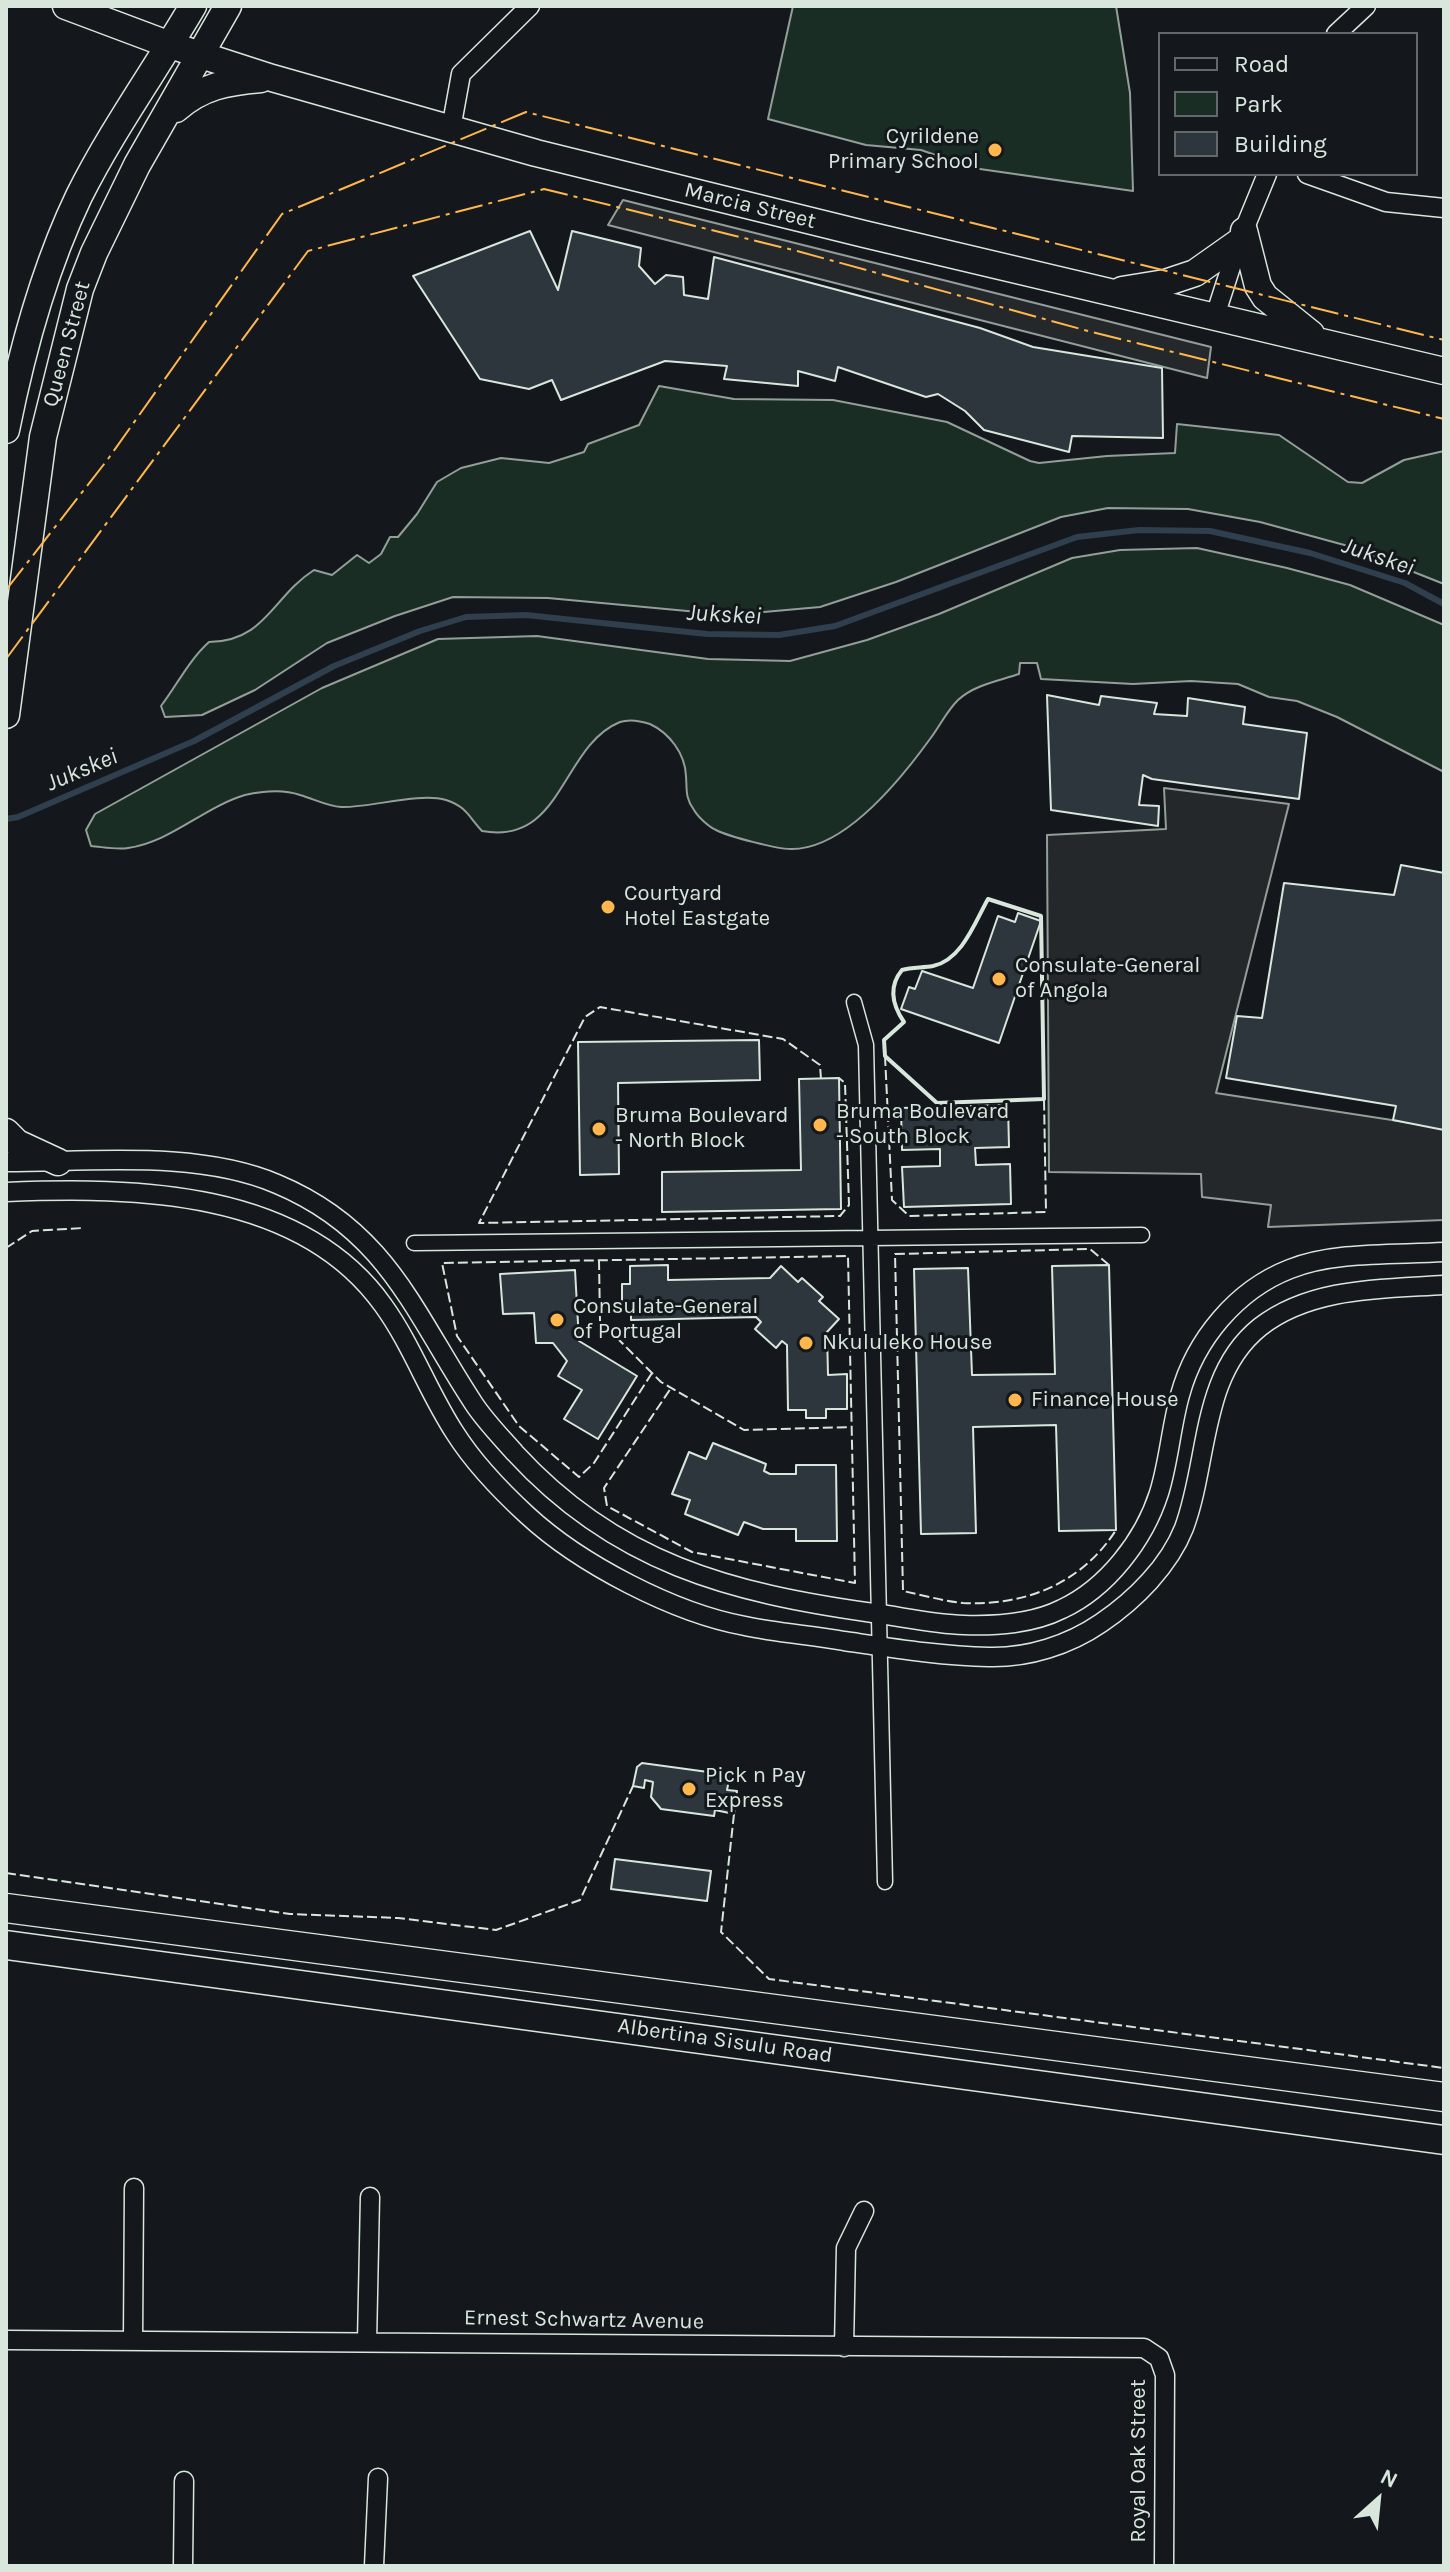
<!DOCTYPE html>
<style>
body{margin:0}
#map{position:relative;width:1450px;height:2572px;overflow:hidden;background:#14181c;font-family:Karla,sans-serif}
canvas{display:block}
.frame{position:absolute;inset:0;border:8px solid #d8e6dc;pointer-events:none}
.legend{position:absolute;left:1158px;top:32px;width:260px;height:144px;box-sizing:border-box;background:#14181c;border:2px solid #626a69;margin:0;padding:10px 14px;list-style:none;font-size:24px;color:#d8e6dc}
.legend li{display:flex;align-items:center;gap:16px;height:40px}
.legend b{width:40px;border:2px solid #626a69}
.north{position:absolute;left:1338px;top:2460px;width:80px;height:80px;-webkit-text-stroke:6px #14181c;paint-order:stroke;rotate:27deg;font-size:22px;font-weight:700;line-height:32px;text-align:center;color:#d8e6dc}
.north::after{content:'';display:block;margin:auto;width:28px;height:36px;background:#d8e6dc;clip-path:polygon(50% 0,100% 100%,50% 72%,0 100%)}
</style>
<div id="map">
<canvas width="1450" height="2572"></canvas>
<div class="frame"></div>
<ul class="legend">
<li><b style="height:10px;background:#14181c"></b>Road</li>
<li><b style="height:22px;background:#1a2d24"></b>Park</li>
<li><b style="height:22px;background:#2c363c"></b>Building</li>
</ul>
<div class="north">N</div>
</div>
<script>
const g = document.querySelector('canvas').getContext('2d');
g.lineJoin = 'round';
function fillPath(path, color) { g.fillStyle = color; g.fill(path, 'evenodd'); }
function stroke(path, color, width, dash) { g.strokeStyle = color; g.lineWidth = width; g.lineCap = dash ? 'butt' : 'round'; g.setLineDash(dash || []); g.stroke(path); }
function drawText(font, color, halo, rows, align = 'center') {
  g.font = font + ' Karla,sans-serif'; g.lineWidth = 6; g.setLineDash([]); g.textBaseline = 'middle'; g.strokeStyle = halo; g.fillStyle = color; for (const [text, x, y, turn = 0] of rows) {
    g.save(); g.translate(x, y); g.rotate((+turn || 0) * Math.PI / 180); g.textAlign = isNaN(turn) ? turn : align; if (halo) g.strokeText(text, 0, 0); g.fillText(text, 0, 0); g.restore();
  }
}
const green = new Path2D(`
 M 793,6 L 1116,6 L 1130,93 L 1133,191 L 973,168 L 921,150 L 866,145 L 768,119 Z
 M 659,386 L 734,399 L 833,400 L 947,422 L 1030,461 L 1039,463 L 1107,456 L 1175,453 L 1177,424 L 1279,435 L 1348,482 L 1362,483 L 1404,460 L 1444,451 L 1444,584 L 1348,546 L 1260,522 L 1188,509 L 1108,508 L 1061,517 L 896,582 L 820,607 L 730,615 L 548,598 L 453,597 L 395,616 L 327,643 L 255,690 L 202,715 L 165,717 L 161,706 C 177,685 189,660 209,642 C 265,642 273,596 314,570 L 332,575 L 357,555 L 369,563 L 381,554 L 390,537 L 398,537 L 417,514 L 437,482 L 461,468 L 501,458 L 549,463 L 584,452 L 588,444 L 639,425 Z
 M 1197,548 L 1287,568 L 1350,585 L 1444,625 L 1444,772 L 1337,717 L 1297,701 L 1269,697 L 1238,684 L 1191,681 L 1133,684 L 1041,679 L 1037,663 L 1020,663 L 1019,674 C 998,681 974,685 958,700 C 946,712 940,726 930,739 C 901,779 845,849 792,849 C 780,850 727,836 716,830 C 709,827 698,817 694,810 C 685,798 687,789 686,776 C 685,753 669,733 650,724 C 641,721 629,719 620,722 C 561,746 563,846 482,831 C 468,816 467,807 446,800 C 419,792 370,808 341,807 C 327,806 314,799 300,795 C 283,789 263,791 245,795 C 204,807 171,842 128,848 C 117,850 103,847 91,846 L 86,830 L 95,814 L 322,688 L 438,639 L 537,636 L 708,659 L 790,661 L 867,640 L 939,614 L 1072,558 L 1120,550 Z`);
fillPath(green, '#1a2d24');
stroke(green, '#939e99', 2);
const parking = new Path2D(`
 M 623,200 L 1211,347 L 1207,378 L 608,225 Z
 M 1164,788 L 1289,804 L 1216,1093 L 1444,1128 L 1444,1220 L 1268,1227 L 1271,1205 L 1202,1197 L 1201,1174 L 1049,1172 L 1047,835 L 1166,829 Z`);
fillPath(parking, '#24282b');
stroke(parking, '#939e99', 2);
stroke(new Path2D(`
 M 6,819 L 18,817 L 194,741 L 334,666 L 420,631 L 466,617 L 526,615 L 707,634 L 779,635 L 835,626 L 1077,537 L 1139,530 L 1210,531 L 1310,553 L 1405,583 L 1444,604`), '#2f3f4d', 6);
const building = new Path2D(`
 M 530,231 L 558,290 L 572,231 L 641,248 L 639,266 L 655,284 L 666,275 L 683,277 L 684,295 L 708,299 L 714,257 L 980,328 L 1033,347 L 1162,368 L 1163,438 L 1072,436 L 1069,452 L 984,430 L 965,411 L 938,394 L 926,397 L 838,367 L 835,381 L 798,371 L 798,386 L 724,379 L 727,366 L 665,361 L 561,400 L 552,380 L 529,389 L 480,379 L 413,276 Z
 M 1047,695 L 1099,705 L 1101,696 L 1157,703 L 1154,714 L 1187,716 L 1188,698 L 1245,707 L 1243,724 L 1307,733 L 1299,799 L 1152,779 L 1143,775 L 1139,805 L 1159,806 L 1158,826 L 1051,810 Z
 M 1401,865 L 1444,873 L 1444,1130 L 1393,1120 L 1396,1106 L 1226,1078 L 1237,1016 L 1262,1018 L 1284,883 L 1394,895 Z
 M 1018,913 L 1041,921 L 999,1043 L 901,1009 L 909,987 L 915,989 L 922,971 L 973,988 L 998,916 L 1015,922 Z
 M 759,1040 L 760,1080 L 618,1083 L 619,1174 L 580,1175 L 578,1042 Z
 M 839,1078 L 841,1209 L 662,1212 L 662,1172 L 801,1170 L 799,1079 Z
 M 1008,1105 L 1009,1147 L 975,1148 L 976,1165 L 1010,1164 L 1011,1204 L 904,1207 L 902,1167 L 940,1166 L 940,1149 L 902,1150 L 901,1108 Z
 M 668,1265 L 668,1280 L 770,1278 L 781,1266 L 798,1282 L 802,1278 L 823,1297 L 819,1301 L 839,1319 L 827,1332 L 828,1375 L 847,1374 L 847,1409 L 826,1409 L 826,1418 L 806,1418 L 806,1410 L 788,1410 L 787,1345 L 782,1341 L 776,1348 L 755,1329 L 761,1322 L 756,1317 L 631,1320 L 631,1303 L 622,1303 L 622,1284 L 630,1284 L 630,1266 Z
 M 1109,1265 L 1116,1530 L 1059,1531 L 1056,1425 L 973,1427 L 976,1533 L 921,1534 L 914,1269 L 968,1268 L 972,1375 L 1055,1374 L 1052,1266 Z
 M 575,1270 L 579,1341 L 637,1376 L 598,1439 L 564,1419 L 582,1390 L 558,1376 L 567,1361 L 553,1343 L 536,1343 L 534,1313 L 503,1314 L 500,1274 Z
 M 713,1443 L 766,1464 L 764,1471 L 770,1474 L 796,1474 L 796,1465 L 836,1465 L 837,1541 L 796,1541 L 796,1529 L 763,1529 L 744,1522 L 738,1535 L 685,1514 L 690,1500 L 672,1494 L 689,1452 L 706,1459 Z
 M 642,1763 L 730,1775 L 727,1790 L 737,1791 L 734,1814 L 715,1810 L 714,1816 L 661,1809 L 651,1797 L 653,1782 L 645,1780 L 644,1788 L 633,1786 L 637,1767 Z
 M 615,1859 L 711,1871 L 707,1901 L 611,1889 Z`);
fillPath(building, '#2c363c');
stroke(building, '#d8e6dc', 2);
const pedestrian = new Path2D(`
 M 854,1002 L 866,1045 L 885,1882
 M 414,1243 L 1142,1235`);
const minor = new Path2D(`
 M 1336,34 L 1366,6
 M 451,129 L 461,74 L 530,6
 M 1307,174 L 1386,202 L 1444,208
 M 1215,316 L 1239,242 L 1267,174
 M 6,1162 C 92,1162 197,1150 277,1184 C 387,1230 414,1313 474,1404 C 486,1422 501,1437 515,1453 C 616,1563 730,1593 873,1613 C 903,1617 933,1624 964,1625 C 997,1626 1032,1624 1062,1609 C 1107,1588 1144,1540 1159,1493 C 1169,1461 1171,1427 1180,1395 C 1195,1340 1236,1290 1290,1269 C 1334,1251 1397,1255 1444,1252
 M 6,1192 C 134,1187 300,1189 383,1305 C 412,1345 428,1392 455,1433 C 474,1463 501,1491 527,1515 C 580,1564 674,1613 745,1626 C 777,1633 811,1635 844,1641 C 892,1648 941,1656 989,1657 C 1028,1658 1069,1645 1101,1623 C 1135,1600 1169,1566 1184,1528 C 1209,1461 1200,1375 1260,1327 C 1311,1287 1383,1289 1444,1285
 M 6,2340 L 1144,2348 L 1159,2358 L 1165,2375 L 1164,2566
 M 133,2341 L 134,2188
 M 367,2342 L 370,2197
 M 844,2347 L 846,2248 L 864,2211
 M 183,2566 L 184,2481
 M 374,2566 L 378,2478`);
const secondary = new Path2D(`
 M 66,6 L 170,45 L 272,78 L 536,153 L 864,234 L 1444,371
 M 176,109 C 202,86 227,82 261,79
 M 1244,231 L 1258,286 L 1265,297 L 1311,334
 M 1122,290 L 1165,283 L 1195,273 L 1239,242
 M 6,430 C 22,350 44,269 79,196 C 112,130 156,69 193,6
 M 6,715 L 43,437 L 80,289 L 94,253 L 137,165 L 228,6
 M 6,1132 L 17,1143 L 58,1162`);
const primary = new Path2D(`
 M 6,1908 L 1444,2097
 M 6,1945 L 1444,2140`);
stroke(pedestrian, '#d8e6dc', 17);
stroke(minor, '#d8e6dc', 21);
stroke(secondary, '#d8e6dc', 29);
stroke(primary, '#d8e6dc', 31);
stroke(pedestrian, '#14181c', 14);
stroke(minor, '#14181c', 18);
stroke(secondary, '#14181c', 26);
stroke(primary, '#14181c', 28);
stroke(new Path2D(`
 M 885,1056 L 892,1200 L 909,1216 L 1046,1212 L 1044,1099
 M 821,1079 L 820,1065 L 783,1039 L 600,1007 L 585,1017 L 479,1223 L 840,1216 L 849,1205 L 845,1083 L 839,1078
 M 6,1248 L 32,1231 L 83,1228
 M 599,1260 L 600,1321 L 661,1382 L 744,1430 L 852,1427
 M 1109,1265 L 1090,1249 L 895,1254 L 903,1591 C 922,1595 943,1601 963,1603 C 1026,1606 1082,1583 1116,1530
 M 652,1373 L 594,1463 L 579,1477 L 519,1426 L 457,1336 L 442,1263 L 848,1256 L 855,1583 L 692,1552 L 607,1506 L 604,1488 L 671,1388
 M 734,1814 L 721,1932 L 769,1979 L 1444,2068
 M 6,1873 L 290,1914 L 398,1918 L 496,1930 L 580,1900 L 633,1786`), '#d8e6dc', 2, [10, 4]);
stroke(new Path2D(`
 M 988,899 L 1041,916 L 1044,1099 L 937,1103 L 885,1056 L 884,1040 L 904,1022 C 893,1006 888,987 902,970 C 912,967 922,968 933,966 C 962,960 975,922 988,899 Z`), '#d8e6dc', 4);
stroke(new Path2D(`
 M 6,590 L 108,459 L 282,214 L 526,112 L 1444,340
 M 6,659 L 308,251 L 544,189 L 797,251 L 1088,331 L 1444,419`), '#ffb74d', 2, [28, 6, 4, 6]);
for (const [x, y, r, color] of [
 [995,150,8,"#ffb74d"],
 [608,907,8,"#ffb74d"],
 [999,979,8,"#ffb74d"],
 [820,1125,8,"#ffb74d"],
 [599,1129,8,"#ffb74d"],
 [557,1320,8,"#ffb74d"],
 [806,1343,8,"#ffb74d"],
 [1015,1400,8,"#ffb74d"],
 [689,1789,8,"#ffb74d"]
]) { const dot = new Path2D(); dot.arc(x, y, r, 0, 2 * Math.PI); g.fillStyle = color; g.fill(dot); stroke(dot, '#14181c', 3); }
drawText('22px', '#d8e6dc', '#14181c', [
 ["Cyrildene",979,137,"right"],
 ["Primary School",979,162,"right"],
 ["Courtyard",624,894],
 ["Hotel Eastgate",624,919],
 ["Consulate-General",1015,966],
 ["of Angola",1015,991],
 ["Bruma Boulevard",836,1112],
 ["- South Block",836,1137],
 ["Bruma Boulevard",615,1116],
 ["- North Block",615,1141],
 ["Consulate-General",573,1307],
 ["of Portugal",573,1332],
 ["Nkululeko House",822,1343],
 ["Finance House",1031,1400],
 ["Pick n Pay",705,1776],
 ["Express",705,1801]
], 'left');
drawText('22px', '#d8e6dc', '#14181c', [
 ["Marcia Street",750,206,14],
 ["Queen Street",67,344,-75],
 ["Albertina Sisulu Road",725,2041,8],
 ["Ernest Schwartz Avenue",584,2320,1],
 ["Royal Oak Street",1139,2461,-90]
]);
drawText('italic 24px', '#d8e6dc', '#14181c', [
 ["Jukskei",1378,557,19],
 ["Jukskei",724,615,3],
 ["Jukskei",82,770,-23]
]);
</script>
